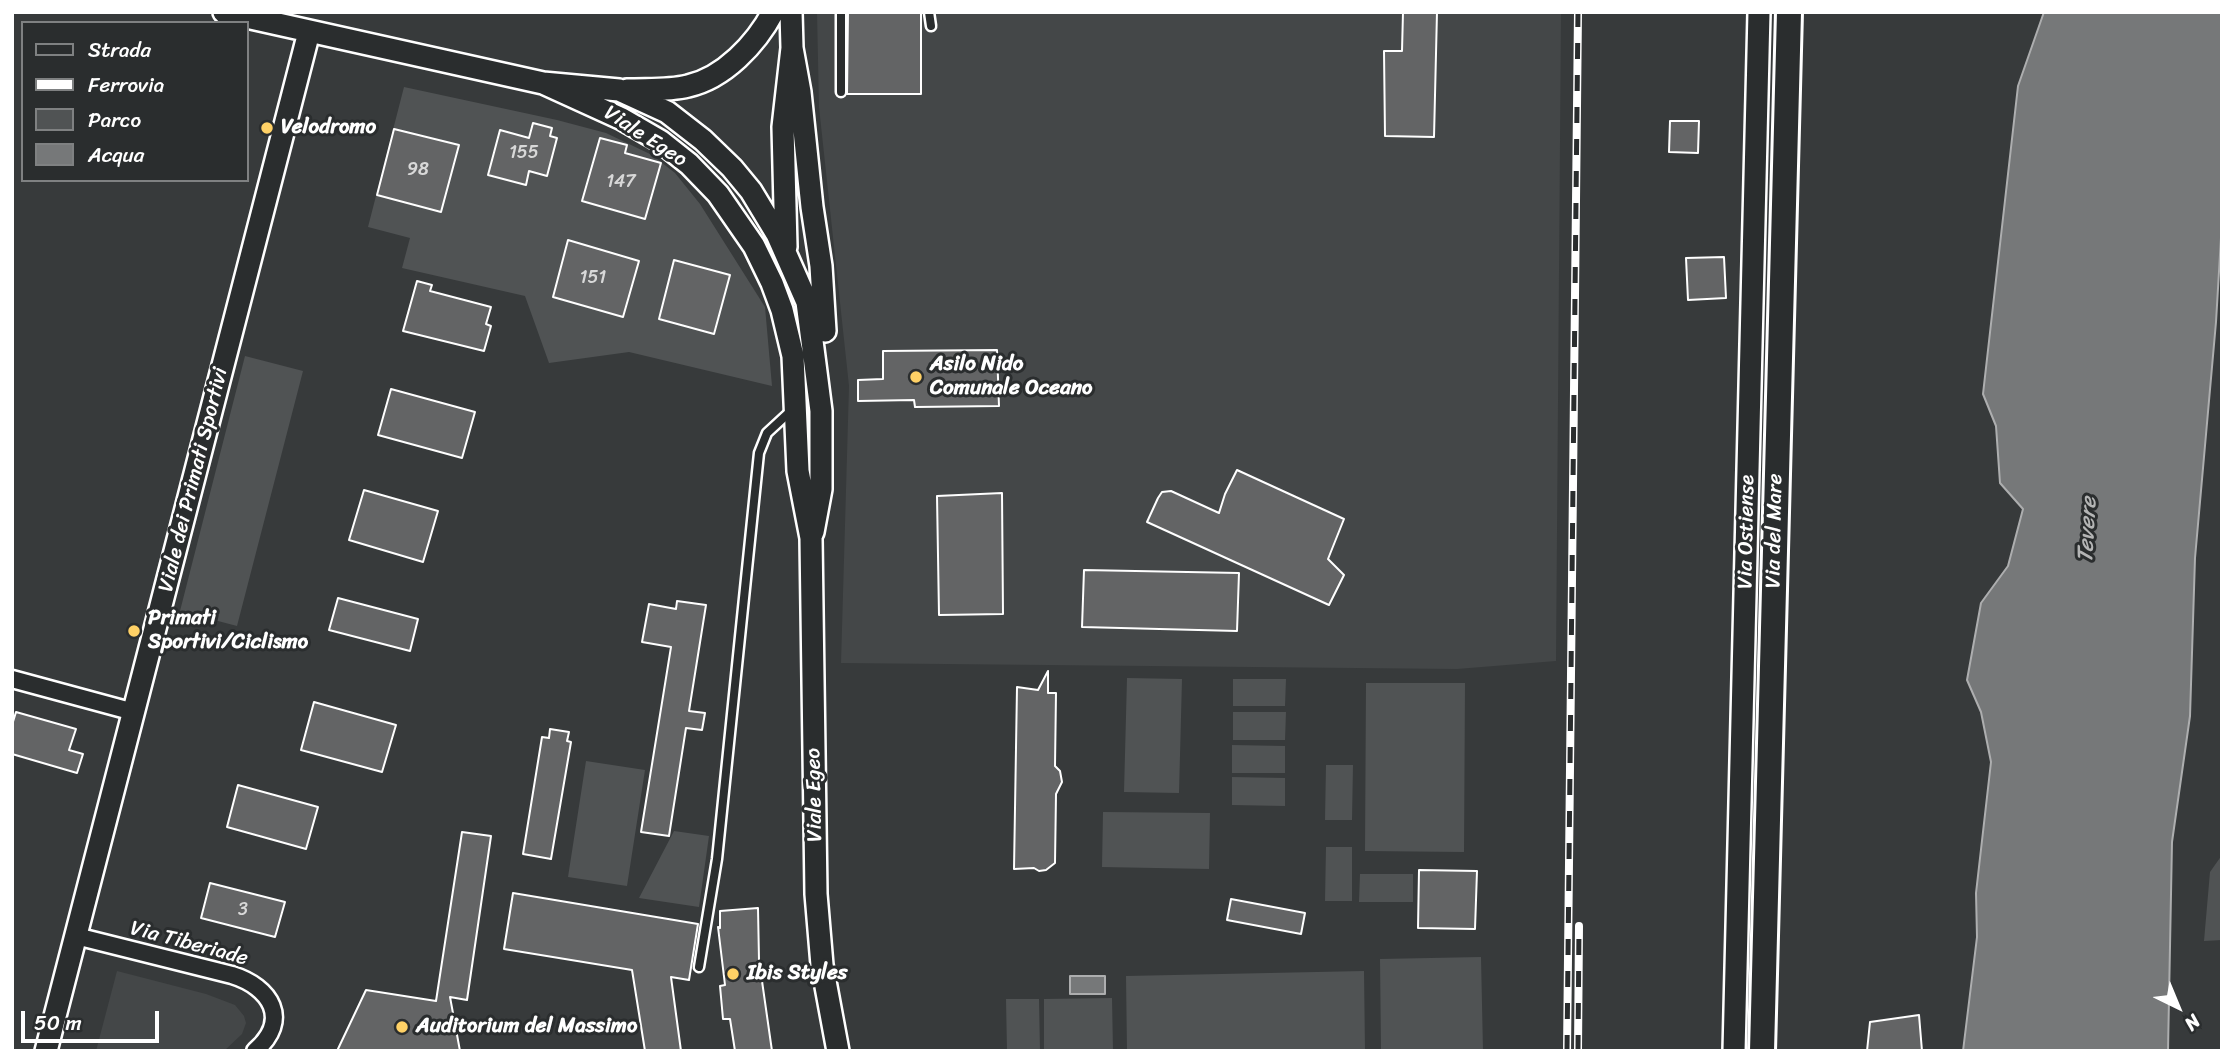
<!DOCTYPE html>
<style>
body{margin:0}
#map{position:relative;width:2234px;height:1063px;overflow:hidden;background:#373a3b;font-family:Sriracha,sans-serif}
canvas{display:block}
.frame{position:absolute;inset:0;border:14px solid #fff;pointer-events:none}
.legend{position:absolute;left:21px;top:21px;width:228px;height:161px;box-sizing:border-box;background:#2a2d2e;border:2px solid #7f8182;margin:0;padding:9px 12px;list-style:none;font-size:21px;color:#fff}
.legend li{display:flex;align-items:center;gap:14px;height:35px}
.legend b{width:35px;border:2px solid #7f8182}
.north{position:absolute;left:2143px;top:972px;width:70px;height:70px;-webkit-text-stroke:5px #2a2d2e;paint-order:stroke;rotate:137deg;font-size:19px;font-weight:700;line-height:28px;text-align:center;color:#fff}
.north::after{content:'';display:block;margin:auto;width:24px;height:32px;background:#fff;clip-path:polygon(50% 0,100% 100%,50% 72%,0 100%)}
.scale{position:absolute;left:21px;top:1011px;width:138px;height:32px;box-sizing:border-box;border:4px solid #fff;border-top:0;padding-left:9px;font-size:21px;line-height:24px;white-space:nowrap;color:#fff;-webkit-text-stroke:5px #2a2d2e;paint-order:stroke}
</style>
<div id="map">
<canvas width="2234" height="1063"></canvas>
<div class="frame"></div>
<ul class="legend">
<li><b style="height:9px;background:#2a2d2e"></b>Strada</li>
<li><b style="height:9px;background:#fff"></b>Ferrovia</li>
<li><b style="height:19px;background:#505354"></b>Parco</li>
<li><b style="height:19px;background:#767879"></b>Acqua</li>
</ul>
<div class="north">N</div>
<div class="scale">50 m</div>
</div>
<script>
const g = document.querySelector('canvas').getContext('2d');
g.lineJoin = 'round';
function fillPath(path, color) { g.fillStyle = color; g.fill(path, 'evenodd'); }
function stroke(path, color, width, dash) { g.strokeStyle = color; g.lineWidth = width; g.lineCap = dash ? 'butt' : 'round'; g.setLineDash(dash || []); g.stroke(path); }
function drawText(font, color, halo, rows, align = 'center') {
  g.font = font + ' Sriracha,sans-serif'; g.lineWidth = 6; g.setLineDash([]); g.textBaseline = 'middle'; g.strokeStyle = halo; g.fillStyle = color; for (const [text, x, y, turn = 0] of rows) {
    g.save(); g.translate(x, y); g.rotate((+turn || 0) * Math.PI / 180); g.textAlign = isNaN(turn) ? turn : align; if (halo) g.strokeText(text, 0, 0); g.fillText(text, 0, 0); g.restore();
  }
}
fillPath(new Path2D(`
 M 817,12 L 1561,12 L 1556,661 L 1457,669 L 841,663 L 849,386 L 819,107 Z
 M 117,971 L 206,994 L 235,1005 L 244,1016 L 246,1023 L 242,1034 L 224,1051 L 96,1051 Z`), '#444748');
fillPath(new Path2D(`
 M 404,87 L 557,120 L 606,133 L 652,155 L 675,173 L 700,204 L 765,307 L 772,386 L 629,352 L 549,363 L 525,296 L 402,268 L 410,238 L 368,227 ZM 674,260 L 730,275 L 715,333 L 659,319 Z
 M 245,356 L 303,371 L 237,626 L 180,611 Z
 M 1127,678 L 1182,679 L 1179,793 L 1124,792 Z
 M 1233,679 L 1286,679 L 1285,706 L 1233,706 Z
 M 1366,683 L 1465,683 L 1464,852 L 1365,851 Z
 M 1233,712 L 1286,712 L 1285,740 L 1233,740 Z
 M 1232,745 L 1285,746 L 1285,773 L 1232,773 Z
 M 586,761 L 645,770 L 627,886 L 568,877 Z
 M 1326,765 L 1353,765 L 1352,820 L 1325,820 Z
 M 1232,777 L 1285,778 L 1285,806 L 1232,805 Z
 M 1103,812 L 1210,813 L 1209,869 L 1102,867 Z
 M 674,831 L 709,836 L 699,907 L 639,898 Z
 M 1326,847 L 1352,847 L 1352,901 L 1325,901 Z
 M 2222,855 L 2222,940 L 2204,941 L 2210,872 Z
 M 1360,874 L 1413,874 L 1413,902 L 1359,902 Z
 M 1481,957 L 1483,1051 L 1381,1051 L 1380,959 Z
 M 1364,971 L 1365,1051 L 1127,1051 L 1126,976 Z
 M 1112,998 L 1113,1051 L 1044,1051 L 1044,999 Z
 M 1006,999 L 1039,999 L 1040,1051 L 1007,1051 Z`), '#505354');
const water = new Path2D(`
 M 2044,12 L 2222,12 L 2222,221 L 2216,322 L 2195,558 L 2190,716 L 2172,842 L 2168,1051 L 1963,1051 L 1977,937 L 1976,893 L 1991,762 L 1981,712 L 1967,680 L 1981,603 L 2008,566 L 2023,509 L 2000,483 L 1996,426 L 1983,394 L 2018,86 Z
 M 1070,976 L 1105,976 L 1105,994 L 1070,994 Z`);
fillPath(water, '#767879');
stroke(water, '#adaeaf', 2);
const building = new Path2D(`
 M 848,12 L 921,12 L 921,94 L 847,94 Z
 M 1403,12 L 1437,12 L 1434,137 L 1385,136 L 1384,51 L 1402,51 Z
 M 1670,121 L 1699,121 L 1698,153 L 1669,152 Z
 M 533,123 L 552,128 L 550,136 L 557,138 L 547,176 L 529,171 L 526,185 L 488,175 L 500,130 L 529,138 Z
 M 394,129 L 459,145 L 441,212 L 377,195 Z
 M 600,138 L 627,145 L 625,153 L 661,163 L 645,219 L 582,201 Z
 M 568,240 L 639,261 L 623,317 L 553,297 Z
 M 1724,257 L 1726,298 L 1688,300 L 1686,258 Z
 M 674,260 L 730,275 L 714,334 L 659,319 Z
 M 417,281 L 432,285 L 430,291 L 491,307 L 486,324 L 491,326 L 484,351 L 403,331 Z
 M 997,350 L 999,406 L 915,407 L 914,400 L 858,401 L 858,380 L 883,379 L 883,351 Z
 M 391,389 L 475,412 L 462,458 L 378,435 Z
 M 1237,470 L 1344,519 L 1328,559 L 1344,575 L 1329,605 L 1147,522 L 1158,498 L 1162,492 L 1171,491 L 1219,513 L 1225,494 Z
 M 364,490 L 438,511 L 423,562 L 349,540 Z
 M 1002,493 L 1003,614 L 939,615 L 937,496 Z
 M 1084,570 L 1239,573 L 1237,631 L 1082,627 Z
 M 338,598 L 418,619 L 410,651 L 329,630 Z
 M 677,601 L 706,605 L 689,711 L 705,713 L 702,730 L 686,728 L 669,836 L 641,832 L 671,647 L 642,642 L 649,604 L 676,609 Z
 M 1048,671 L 1048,693 L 1056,693 L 1055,766 L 1060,771 L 1062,782 L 1056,794 L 1055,863 L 1046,870 L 1039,871 L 1034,868 L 1014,869 L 1017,687 L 1038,690 Z
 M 314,702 L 396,725 L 382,772 L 301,750 Z
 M 16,712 L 76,729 L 69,750 L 83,754 L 77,773 L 12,754 L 12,725 Z
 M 550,729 L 569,732 L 567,741 L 571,742 L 551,859 L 523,854 L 542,737 L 549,738 Z
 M 238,785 L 318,807 L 306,849 L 227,827 Z
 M 462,832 L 491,836 L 467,1000 L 450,997 L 460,1051 L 337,1051 L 366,990 L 436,1001 Z
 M 1419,870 L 1477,871 L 1475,929 L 1418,928 Z
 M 210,883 L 285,902 L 275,937 L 201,918 Z
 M 513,893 L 698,924 L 689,980 L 671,977 L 681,1051 L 645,1051 L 632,970 L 504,949 Z
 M 1231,899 L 1305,913 L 1301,934 L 1227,920 Z
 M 758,908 L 759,960 L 772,1051 L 735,1051 L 730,1019 L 723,1019 L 720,986 L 725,985 L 718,927 L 720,928 L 720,911 Z
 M 1919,1015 L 1922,1051 L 1867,1051 L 1870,1022 Z`);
fillPath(building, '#636465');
stroke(building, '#fff', 2);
const lane = new Path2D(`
 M 929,12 L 931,26
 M 841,92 L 841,12
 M 699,967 L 717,859 L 759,453 L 767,433 L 793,409`);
const street = new Path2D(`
 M 12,679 L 134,712
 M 76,936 L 232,975 C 271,987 291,1020 255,1051`);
const secondary = new Path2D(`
 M 224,12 L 543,83 L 619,90 L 667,112 L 703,140 L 732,168 L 751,191 L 777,234 L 807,302 L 821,411 L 821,489 L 813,532
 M 792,48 L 800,92 L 812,207 L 821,266 L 825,331
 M 543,83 L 622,119 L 660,141 L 689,164 L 718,194 L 754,246 L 772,283 L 782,310 L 793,356 L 798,471 L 811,538 L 816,894 L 822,965 L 838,1051
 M 627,90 C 647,89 668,91 688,86 C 724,78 756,44 773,12
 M 786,247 L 783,127 L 792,48 L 791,12
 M 46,1051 L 309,32
 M 1734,1051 L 1759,12`);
const primary = new Path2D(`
 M 1762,1051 L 1789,12`);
stroke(lane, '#fff', 13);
stroke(street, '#fff', 21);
stroke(secondary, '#fff', 26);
stroke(primary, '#fff', 30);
stroke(lane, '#2a2d2e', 8);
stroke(street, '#2a2d2e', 16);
stroke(secondary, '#2a2d2e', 21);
stroke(primary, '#2a2d2e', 24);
const rail = new Path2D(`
 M 1567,1051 L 1578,12
 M 1578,1051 L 1579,926`);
stroke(rail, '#fff', 8);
stroke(rail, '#2a2d2e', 5, [16]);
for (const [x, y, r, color] of [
 [267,128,7,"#ffd166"],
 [916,377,7,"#ffd166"],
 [134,631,7,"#ffd166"],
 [733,974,7,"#ffd166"],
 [402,1027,7,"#ffd166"]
]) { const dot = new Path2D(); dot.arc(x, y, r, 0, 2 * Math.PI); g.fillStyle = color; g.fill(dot); stroke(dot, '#2a2d2e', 2.5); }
drawText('18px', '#d8d8d8', null, [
 ["155",524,153],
 ["98",418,170],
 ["147",621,182],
 ["151",593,278],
 ["3",243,910]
]);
drawText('bold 21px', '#fff', '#2a2d2e', [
 ["Velodromo",281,128],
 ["Asilo Nido",930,365],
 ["Comunale Oceano",930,389],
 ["Primati",148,619],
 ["Sportivi/Ciclismo",148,643],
 ["Ibis Styles",747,974],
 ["Auditorium del Massimo",416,1027]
], 'left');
drawText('21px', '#fff', '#2a2d2e', [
 ["Viale Egeo",645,137,33],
 ["Viale dei Primati Sportivi",194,480,-76],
 ["Via del Mare",1775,531,-89],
 ["Via Ostiense",1747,532,-89],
 ["Viale Egeo",815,795,-91],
 ["Via Tiberiade",189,944,15]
]);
drawText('italic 23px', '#b4b5b5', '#2a2d2e', [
 ["Tevere",2088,530,-87]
]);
</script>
